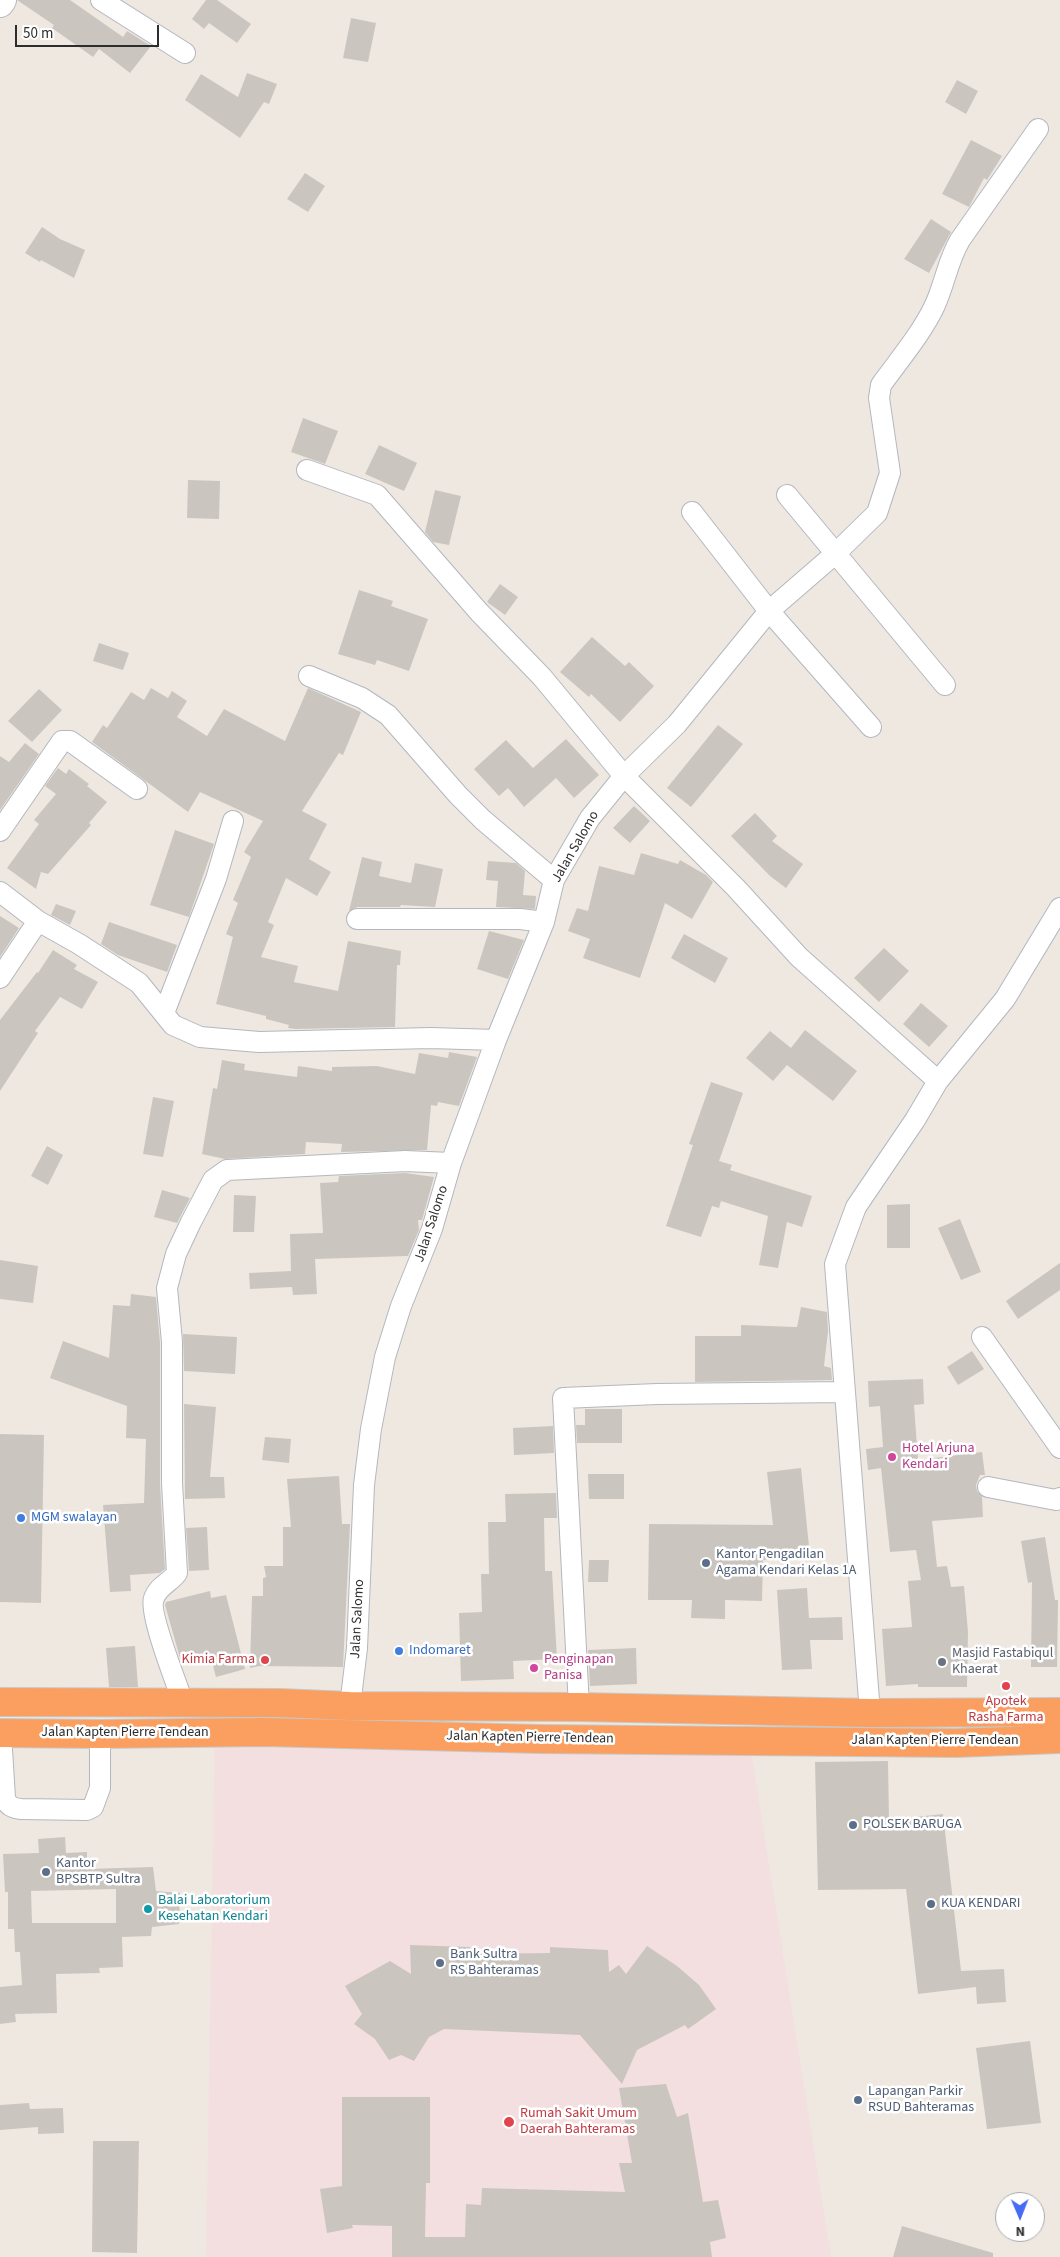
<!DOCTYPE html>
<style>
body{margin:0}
#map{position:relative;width:1060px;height:2257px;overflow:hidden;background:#eee8e1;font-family:"Source Sans 3",sans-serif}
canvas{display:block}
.north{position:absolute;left:995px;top:2192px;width:50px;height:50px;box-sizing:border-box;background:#fff;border:1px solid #ababab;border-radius:50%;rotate:179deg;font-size:14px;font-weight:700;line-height:20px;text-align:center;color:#2d2d2d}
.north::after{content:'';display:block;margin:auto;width:18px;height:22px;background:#476bf5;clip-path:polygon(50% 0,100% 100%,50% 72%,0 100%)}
.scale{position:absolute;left:15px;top:25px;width:144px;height:22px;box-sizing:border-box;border:2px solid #2d2d2d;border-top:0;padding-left:6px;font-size:15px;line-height:18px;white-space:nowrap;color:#2d2d2d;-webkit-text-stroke:4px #fff;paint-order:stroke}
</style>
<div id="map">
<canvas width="1060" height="2257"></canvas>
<div class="north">N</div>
<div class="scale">50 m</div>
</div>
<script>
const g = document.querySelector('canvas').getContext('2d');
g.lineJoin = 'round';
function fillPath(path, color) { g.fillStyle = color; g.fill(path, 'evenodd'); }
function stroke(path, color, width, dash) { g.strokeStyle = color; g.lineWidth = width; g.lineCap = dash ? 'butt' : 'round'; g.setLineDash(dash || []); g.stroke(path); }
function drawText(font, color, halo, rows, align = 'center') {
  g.font = font + ' "Source Sans 3",sans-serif'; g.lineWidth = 5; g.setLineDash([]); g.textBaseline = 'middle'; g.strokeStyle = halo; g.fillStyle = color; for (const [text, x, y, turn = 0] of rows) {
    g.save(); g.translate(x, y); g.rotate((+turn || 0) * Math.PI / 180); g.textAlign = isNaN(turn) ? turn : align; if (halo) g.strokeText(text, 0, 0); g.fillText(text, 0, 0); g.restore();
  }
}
fillPath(new Path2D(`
 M 215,1720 L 749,1738 L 831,2257 L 206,2257 Z`), '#f4dfe0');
fillPath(new Path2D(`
 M 17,0 L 70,0 L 123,37 L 127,31 L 151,46 L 130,73 L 99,49 L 93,57 L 52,28 L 54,25 Z
 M 206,0 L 217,0 L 251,24 L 237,43 L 209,23 L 204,29 L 192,19 Z
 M 351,18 L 376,23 L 368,62 L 343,58 Z
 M 247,73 L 277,84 L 269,104 L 264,102 L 240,138 L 185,100 L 201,74 L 238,97 Z
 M 957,80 L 978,91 L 966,114 L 945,102 Z
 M 971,140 L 1002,156 L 987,180 L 984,178 L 969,207 L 942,194 Z
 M 305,173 L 325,186 L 308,212 L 287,199 Z
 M 931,219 L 951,232 L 929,273 L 904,259 Z
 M 42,227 L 60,239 L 85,250 L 74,278 L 41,260 L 40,262 L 25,253 Z
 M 303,418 L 338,431 L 325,464 L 291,452 Z
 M 379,445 L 417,463 L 404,491 L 365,474 Z
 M 188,480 L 220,481 L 219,519 L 187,518 Z
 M 435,490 L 461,496 L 449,545 L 433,542 L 425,532 Z
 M 500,584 L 518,597 L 505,615 L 487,602 Z
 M 359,590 L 393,601 L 391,606 L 428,619 L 409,671 L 377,660 L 375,665 L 338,654 Z
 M 592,637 L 625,666 L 629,662 L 654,686 L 620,722 L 591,694 L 589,697 L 560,672 Z
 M 99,643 L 129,653 L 123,670 L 93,661 Z
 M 151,688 L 168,698 L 172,691 L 187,701 L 177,717 L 207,736 L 224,709 L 285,741 L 308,688 L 361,712 L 343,755 L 339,753 L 302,811 L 327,824 L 309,859 L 331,872 L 317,896 L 286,878 L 268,922 L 274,925 L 261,957 L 298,966 L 294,982 L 338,991 L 348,941 L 401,951 L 400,965 L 397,965 L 395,1027 L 296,1029 L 288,1028 L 289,1025 L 266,1019 L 266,1016 L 216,1004 L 233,937 L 226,934 L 238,903 L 233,900 L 251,857 L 244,852 L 263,821 L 200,792 L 188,812 L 92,742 L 103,725 L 107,728 L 131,692 L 144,700 Z
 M 39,689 L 62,710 L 32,742 L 8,721 Z
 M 718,725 L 743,744 L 691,807 L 667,788 Z
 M 566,739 L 599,775 L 574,798 L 556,778 L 524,807 L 508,788 L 499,796 L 474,769 L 506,740 L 533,768 Z
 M 25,743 L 39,754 L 0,810 L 0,756 L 9,762 Z
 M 58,768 L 66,774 L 69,769 L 89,784 L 87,786 L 107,802 L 89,823 L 91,825 L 48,874 L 41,872 L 36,889 L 7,868 L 39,824 L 34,820 L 56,794 L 45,786 Z
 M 634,806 L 650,821 L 630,843 L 613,828 Z
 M 755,813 L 777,836 L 772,841 L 803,864 L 786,888 L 770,876 L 731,836 Z
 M 175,830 L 214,844 L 189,917 L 150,905 Z
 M 641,853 L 678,864 L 680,860 L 706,875 L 713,882 L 692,919 L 665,903 L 640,978 L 583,958 L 590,939 L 568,931 L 577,908 L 588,911 L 599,866 L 634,875 Z
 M 362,857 L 382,862 L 379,876 L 411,883 L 415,863 L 443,869 L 435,907 L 401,905 L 400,907 L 357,907 L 349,911 Z
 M 488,861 L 516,863 L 525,871 L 523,895 L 536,896 L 535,909 L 496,907 L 498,881 L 486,880 Z
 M 56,904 L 76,911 L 70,925 L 51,915 Z
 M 0,916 L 19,928 L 0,957 Z
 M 109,922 L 177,945 L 167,972 L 118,955 L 101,944 Z
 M 489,931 L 524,940 L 508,979 L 477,969 Z
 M 684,934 L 728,958 L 715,983 L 671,958 Z
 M 884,948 L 909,971 L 879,1002 L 854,978 Z
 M 53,950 L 77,965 L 74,969 L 98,982 L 82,1009 L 60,997 L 35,1031 L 38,1033 L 0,1091 L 0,1020 L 37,972 L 38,973 Z
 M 921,1003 L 948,1026 L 929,1047 L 903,1024 Z
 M 805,1030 L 857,1071 L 833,1101 L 787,1065 L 773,1081 L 746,1058 L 770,1031 L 791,1048 Z
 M 449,1052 L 477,1057 L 459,1106 L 438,1102 L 437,1106 L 431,1105 L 427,1150 L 341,1152 L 342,1144 L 306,1142 L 305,1154 L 225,1159 L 202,1154 L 213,1088 L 217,1089 L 222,1060 L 245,1064 L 244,1070 L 297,1077 L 298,1066 L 332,1071 L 332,1067 L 377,1066 L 415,1074 L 419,1053 L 448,1058 Z
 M 711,1082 L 743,1093 L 719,1161 L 732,1165 L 730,1170 L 812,1196 L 802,1227 L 787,1222 L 778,1268 L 759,1265 L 768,1216 L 721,1201 L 719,1208 L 712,1206 L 701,1237 L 666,1226 L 693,1145 L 689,1144 Z
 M 153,1097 L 174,1101 L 163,1157 L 143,1154 Z
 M 47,1146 L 63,1155 L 48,1185 L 31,1176 Z
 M 405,1173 L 434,1177 L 422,1220 L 418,1220 L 419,1230 L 408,1256 L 315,1259 L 317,1294 L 293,1295 L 292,1287 L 250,1289 L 249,1273 L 291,1271 L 290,1234 L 323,1233 L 320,1183 L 338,1182 L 339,1176 Z
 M 162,1190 L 190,1198 L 177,1223 L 154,1217 Z
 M 234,1195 L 256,1196 L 254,1232 L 233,1232 Z
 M 910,1204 L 910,1248 L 887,1248 L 887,1205 Z
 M 960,1219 L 981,1272 L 961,1280 L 938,1228 Z
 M 0,1260 L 38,1266 L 33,1303 L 0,1299 Z
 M 1060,1263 L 1060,1290 L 1018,1319 L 1006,1301 Z
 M 131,1294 L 156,1297 L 160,1343 L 160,1484 L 165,1569 L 160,1573 L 130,1575 L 131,1591 L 110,1592 L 103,1505 L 144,1503 L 146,1439 L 126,1438 L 127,1406 L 50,1378 L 63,1341 L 109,1358 L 113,1305 L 130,1306 Z
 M 801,1307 L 827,1312 L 828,1331 L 824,1366 L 831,1368 L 832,1380 L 695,1382 L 695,1336 L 741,1336 L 741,1325 L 797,1327 Z
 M 183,1334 L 237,1337 L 235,1374 L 184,1371 Z
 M 972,1351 L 984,1369 L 958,1385 L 947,1367 Z
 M 923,1379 L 924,1404 L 914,1405 L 918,1460 L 982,1452 L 985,1475 L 980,1475 L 976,1485 L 977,1491 L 982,1497 L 983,1517 L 932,1521 L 937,1567 L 947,1566 L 951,1587 L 964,1586 L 968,1632 L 967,1687 L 918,1687 L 918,1684 L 886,1686 L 882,1629 L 912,1627 L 908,1581 L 921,1580 L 916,1550 L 890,1552 L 881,1468 L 868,1470 L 866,1449 L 883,1447 L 880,1406 L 869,1407 L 868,1381 Z
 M 184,1404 L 216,1407 L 210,1477 L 224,1477 L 225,1498 L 185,1499 Z
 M 585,1409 L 622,1409 L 622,1443 L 577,1443 L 576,1425 L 585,1425 Z
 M 553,1426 L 554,1453 L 514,1455 L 513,1428 Z
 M 0,1434 L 44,1435 L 41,1603 L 0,1602 Z
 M 265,1437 L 291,1439 L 289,1463 L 262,1460 Z
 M 801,1468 L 810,1556 L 763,1560 L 762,1601 L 725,1600 L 725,1619 L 691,1618 L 692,1600 L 648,1600 L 649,1524 L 773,1525 L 767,1472 Z
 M 588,1474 L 624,1474 L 624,1499 L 589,1499 Z
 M 339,1476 L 342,1524 L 350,1524 L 343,1667 L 260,1666 L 250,1668 L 252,1596 L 263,1596 L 263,1578 L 266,1577 L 264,1566 L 283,1566 L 283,1527 L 291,1527 L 287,1479 Z
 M 556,1493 L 557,1518 L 544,1518 L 545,1571 L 552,1571 L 557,1659 L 513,1661 L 514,1679 L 461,1681 L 459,1613 L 482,1612 L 481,1574 L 489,1574 L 488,1522 L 506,1522 L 505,1494 Z
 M 207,1527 L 209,1570 L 189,1571 L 186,1528 Z
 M 1045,1537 L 1055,1600 L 1058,1600 L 1057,1667 L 1031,1667 L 1032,1582 L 1028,1583 L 1021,1541 Z
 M 589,1560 L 609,1560 L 608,1582 L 588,1582 Z
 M 807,1588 L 809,1618 L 842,1617 L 843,1640 L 810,1640 L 812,1669 L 782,1670 L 777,1590 Z
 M 210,1591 L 211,1598 L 226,1595 L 245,1669 L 216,1677 L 211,1658 L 182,1665 L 165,1605 L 166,1602 Z
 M 135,1646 L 138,1687 L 109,1687 L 106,1648 Z
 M 636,1648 L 637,1684 L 590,1686 L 588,1650 Z
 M 888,1761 L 889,1820 L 943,1814 L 961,1971 L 1004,1969 L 1006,2002 L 977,2004 L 976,1987 L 918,1994 L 906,1889 L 818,1890 L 815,1762 Z
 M 65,1837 L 66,1853 L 87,1852 L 87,1869 L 153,1867 L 156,1891 L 180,1893 L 179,1924 L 152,1927 L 151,1936 L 122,1937 L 123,1967 L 99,1968 L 100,1973 L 56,1974 L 57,2013 L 15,2014 L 16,2022 L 0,2024 L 0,1987 L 22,1985 L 20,1952 L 15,1952 L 14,1929 L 8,1929 L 8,1892 L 5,1892 L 3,1854 L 39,1853 L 38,1839 ZM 116,1889 L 116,1923 L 32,1923 L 31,1891 Z
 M 410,1945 L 470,1947 L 471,1954 L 550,1953 L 550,1947 L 608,1950 L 609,1972 L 619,1965 L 626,1974 L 647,1946 L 677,1966 L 699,1985 L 716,2009 L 688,2029 L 685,2025 L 637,2050 L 622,2084 L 580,2035 L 444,2029 L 429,2037 L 414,2061 L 401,2055 L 389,2060 L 375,2039 L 354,2024 L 362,2014 L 345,1986 L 390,1961 L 411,1974 Z
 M 1030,2041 L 1041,2123 L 987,2129 L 976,2048 Z
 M 666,2084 L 677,2117 L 688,2113 L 703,2202 L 718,2200 L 726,2238 L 710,2242 L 712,2257 L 392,2257 L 392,2226 L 352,2225 L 353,2228 L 327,2233 L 320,2189 L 342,2186 L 342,2097 L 430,2097 L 430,2183 L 426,2183 L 425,2237 L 465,2237 L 466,2204 L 481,2205 L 482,2188 L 625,2192 L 619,2163 L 632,2163 L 619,2088 Z
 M 29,2103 L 30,2109 L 63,2108 L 64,2133 L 38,2134 L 38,2127 L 0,2130 L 0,2105 Z
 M 93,2141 L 139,2141 L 137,2253 L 92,2252 Z
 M 902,2226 L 993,2253 L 993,2257 L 893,2257 Z`), '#cac6bf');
const street = new Path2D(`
 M 101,0 L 185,53
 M 307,470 L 377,495 L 479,612 L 542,677 L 624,776 L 736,888 L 799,957 L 938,1081 L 915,1120 L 856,1207 L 835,1264 L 870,1713
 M 787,495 L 945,685
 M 692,512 L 769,611 L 871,727
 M 309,676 L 362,698 L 388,715 L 458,795 L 483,820 L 554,880
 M 0,831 L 62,741 L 70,741 L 137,789
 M 0,892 L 38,921 L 79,944 L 139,983 L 173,1025 L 200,1037 L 259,1042 L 431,1038 L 496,1040
 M 357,919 L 520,919 L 544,922
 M 0,978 L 38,921
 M 164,1013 L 216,879 L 233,821
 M 938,1081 L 1005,999 L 1060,908
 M 982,1337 L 1060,1448
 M 988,1487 L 1056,1500 L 1060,1498
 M 183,1702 C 177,1685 148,1611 154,1598 C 159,1585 170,1583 177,1573 L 172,1483 L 172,1342 L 167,1288 L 176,1254 L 191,1222 L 213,1180 L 227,1170 L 405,1161 L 451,1163
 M 350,1706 L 357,1648 L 364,1485 L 371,1429 L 385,1357 L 401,1306 L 432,1229 L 451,1163 L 496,1040 L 544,922 L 554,880 L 590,818 L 624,776 L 677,724 L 769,611 L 836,553 L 877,513 L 890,473 L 879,398 L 881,385 C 899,360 922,333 935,305 C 945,283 948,260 960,240 L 1038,129
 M 579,1707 L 563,1398 L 657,1394 L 845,1392
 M 1,1733 L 5,1798 C 8,1806 12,1808 21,1809 L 87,1810 L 93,1807 L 100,1788 L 100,1734`);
const secondary = new Path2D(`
 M 0,3 L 2,0`);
const highway = new Path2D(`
 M 0,1702 L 280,1703 L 350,1706 L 579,1707 L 870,1713 L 1060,1712
 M 0,1733 L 100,1734 L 264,1732 L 540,1739 L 956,1743 L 1060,1739`);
stroke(street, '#b4b7c0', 22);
stroke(secondary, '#b4b7c0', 30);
stroke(highway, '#c8c8c8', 30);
stroke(street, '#fff', 20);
stroke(secondary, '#fff', 28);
stroke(highway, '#fa9f60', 28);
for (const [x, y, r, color] of [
 [892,1457,5,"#d1479c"],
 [21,1518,5,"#3f7fe0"],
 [706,1563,5,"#5c6f8a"],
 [399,1651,5,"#3f7fe0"],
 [265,1660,5,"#e0444e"],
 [942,1662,5,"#6b7280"],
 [534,1668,5,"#d1479c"],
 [1006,1686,5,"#e0444e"],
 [853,1825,5,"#5c6f8a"],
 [46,1872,5,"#5c6f8a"],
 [931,1904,5,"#5c6f8a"],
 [148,1909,5,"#0f9aa8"],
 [440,1963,5,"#5c6f8a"],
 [858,2100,5,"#5c6f8a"],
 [509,2122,6,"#e0444e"]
]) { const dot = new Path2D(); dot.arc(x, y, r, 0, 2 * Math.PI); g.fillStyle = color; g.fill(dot); stroke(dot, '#fff', 2); }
drawText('14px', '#2d2d2d', '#fff', [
 ["Jalan Salomo",576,847,-60],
 ["Jalan Salomo",432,1224,-72],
 ["Jalan Salomo",358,1619,-87],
 ["Jalan Kapten Pierre Tendean",125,1733],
 ["Jalan Kapten Pierre Tendean",530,1738,1],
 ["Jalan Kapten Pierre Tendean",935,1741]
]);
drawText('14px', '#b23c85', '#fff', [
 ["Hotel Arjuna",902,1449],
 ["Kendari",902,1465],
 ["Penginapan",544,1660],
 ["Panisa",544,1676]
], 'left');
drawText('14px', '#366cbe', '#fff', [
 ["MGM swalayan",31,1518],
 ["Indomaret",409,1651]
], 'left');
drawText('14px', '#4e5e75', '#fff', [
 ["Kantor Pengadilan",716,1555],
 ["Agama Kendari Kelas 1A",716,1571],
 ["POLSEK BARUGA",863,1825],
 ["Kantor",56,1864],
 ["BPSBTP Sultra",56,1880],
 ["KUA KENDARI",941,1904],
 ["Bank Sultra",450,1955],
 ["RS Bahteramas",450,1971],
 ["Lapangan Parkir",868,2092],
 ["RSUD Bahteramas",868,2108]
], 'left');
drawText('14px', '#5b616d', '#fff', [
 ["Masjid Fastabiqul",952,1654],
 ["Khaerat",952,1670]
], 'left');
drawText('14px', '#be3a42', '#fff', [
 ["Kimia Farma",255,1660],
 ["Apotek",1006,1702,"center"],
 ["Rasha Farma",1006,1718,"center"],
 ["Rumah Sakit Umum",520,2114,"left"],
 ["Daerah Bahteramas",520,2130,"left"]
], 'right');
drawText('14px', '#0d838f', '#fff', [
 ["Balai Laboratorium",158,1901],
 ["Kesehatan Kendari",158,1917]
], 'left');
</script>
